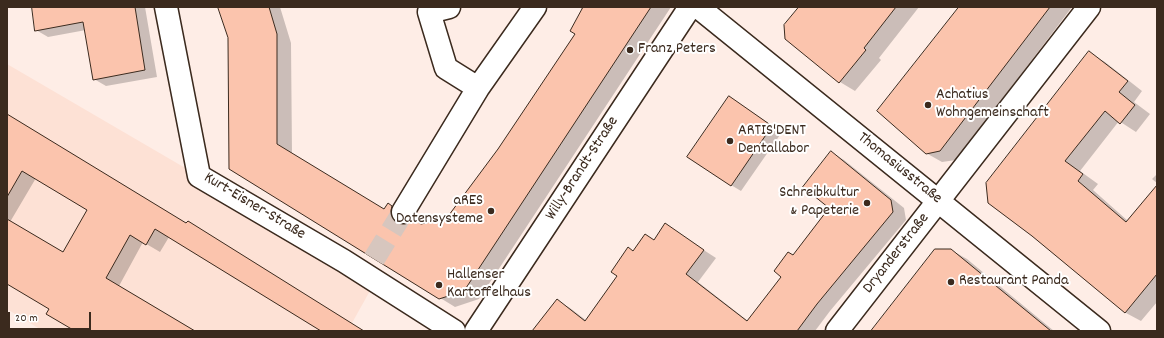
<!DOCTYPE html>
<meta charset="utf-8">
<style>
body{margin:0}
#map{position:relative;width:1164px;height:338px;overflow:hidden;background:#feede6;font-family:Dekko,sans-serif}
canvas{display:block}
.frame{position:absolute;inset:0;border:8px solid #3b2a1e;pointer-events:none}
.scale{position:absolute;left:8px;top:312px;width:83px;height:18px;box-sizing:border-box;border:2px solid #3b2a1e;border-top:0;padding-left:5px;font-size:12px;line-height:14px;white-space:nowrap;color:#3b2a1e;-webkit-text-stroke:3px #fff;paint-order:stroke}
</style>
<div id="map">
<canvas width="1164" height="338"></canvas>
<div class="frame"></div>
<div class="scale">20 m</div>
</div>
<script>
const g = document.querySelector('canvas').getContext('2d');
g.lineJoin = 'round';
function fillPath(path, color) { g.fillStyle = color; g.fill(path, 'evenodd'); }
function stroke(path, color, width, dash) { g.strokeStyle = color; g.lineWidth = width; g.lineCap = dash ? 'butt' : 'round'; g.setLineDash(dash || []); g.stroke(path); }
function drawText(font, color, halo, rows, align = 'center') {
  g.font = font + ' Dekko,sans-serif'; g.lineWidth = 4; g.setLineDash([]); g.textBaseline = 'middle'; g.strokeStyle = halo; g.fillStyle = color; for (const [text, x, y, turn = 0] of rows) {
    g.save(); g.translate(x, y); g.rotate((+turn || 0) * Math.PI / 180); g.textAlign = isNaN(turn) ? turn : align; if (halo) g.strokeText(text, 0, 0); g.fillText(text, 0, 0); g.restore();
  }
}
fillPath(new Path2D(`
 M 7,64 L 199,176 L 371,289 L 352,323 L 364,331 L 43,331 L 7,309 Z`), '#fde1d5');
fillPath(new Path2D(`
 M 33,7 L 145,7 L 157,77 L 106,86 L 94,79 L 86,30 L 48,37 L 36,30 Z
 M 220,7 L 280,7 L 291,43 L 292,154 L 385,210 L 388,204 L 407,215 L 405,220 L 406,225 L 422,225 L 446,220 L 499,149 L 576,34 L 582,10 L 581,7 L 671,7 L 479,299 L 455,307 L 230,169 L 229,38 Z
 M 800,7 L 919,7 L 879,58 L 881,60 L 855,91 L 840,82 Z
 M 982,7 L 1072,7 L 956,160 L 942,162 L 926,153 Z
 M 1089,53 L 1105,62 L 1142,91 L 1134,102 L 1150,114 L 1136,132 L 1119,121 L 1080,171 L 1098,184 L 1093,190 L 1128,221 L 1157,227 L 1157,302 L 1141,321 L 1126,313 L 1032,236 Z
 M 729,97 L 782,132 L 741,191 L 731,185 Z
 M 7,117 L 363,331 L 322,331 L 169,237 L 160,252 L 143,242 L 119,286 L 195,331 L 77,331 L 50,309 L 7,283 ZM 36,178 L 89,209 L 63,253 L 10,222 Z
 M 831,152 L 844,160 L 904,208 L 906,220 L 830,311 L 815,331 L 812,330 L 811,331 L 533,331 L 557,301 L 570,308 L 587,321 L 634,252 L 654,241 L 665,225 L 716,258 L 698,282 L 748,321 L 783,277 L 793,256 L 830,208 Z
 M 1157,174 L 1157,183 L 1152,179 Z
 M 951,250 L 967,259 L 1054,331 L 872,331 Z`), '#0003');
const building = new Path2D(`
 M 32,7 L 135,7 L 145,70 L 93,80 L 83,22 L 35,31 Z
 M 218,7 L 269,7 L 277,34 L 277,144 L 384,209 L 388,203 L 392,206 L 391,212 L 392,218 L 397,223 L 403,224 L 409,223 L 413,219 L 421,224 L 446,219 L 498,149 L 575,34 L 570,31 L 583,7 L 651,7 L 464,291 L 439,299 L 229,169 L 228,38 Z
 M 799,7 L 896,7 L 864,48 L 866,50 L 839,83 L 785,39 L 784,25 Z
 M 959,7 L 1050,7 L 940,151 L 926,154 L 877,111 Z
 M 1089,51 L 1128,81 L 1119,92 L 1135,105 L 1120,124 L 1105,111 L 1065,161 L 1083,174 L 1078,181 L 1126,222 L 1157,185 L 1157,274 L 1125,313 L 1032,236 L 988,203 L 986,183 Z
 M 729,96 L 772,126 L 731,186 L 687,157 Z
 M 7,114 L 186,223 L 188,221 L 364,331 L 321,331 L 155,229 L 146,245 L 130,235 L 106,278 L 195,331 L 75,331 L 46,314 L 49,309 L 7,284 L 7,219 L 63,252 L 87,210 L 22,171 L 7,197 Z
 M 831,151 L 891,200 L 893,212 L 817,304 L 797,331 L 532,331 L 557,299 L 585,321 L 617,276 L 611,272 L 628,247 L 633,251 L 645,234 L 654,240 L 665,223 L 704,250 L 686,274 L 747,321 L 781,277 L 774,271 L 788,252 L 793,255 L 829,208 L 803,187 Z
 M 935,249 L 951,249 L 1051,331 L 871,331 Z`);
fillPath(building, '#fbc4ad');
stroke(building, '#3b2a1e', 1);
stroke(new Path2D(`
 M 374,259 L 403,212`), '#d7c6be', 22, [22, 11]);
const minor = new Path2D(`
 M 166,7 L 199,176 L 344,261 L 454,331
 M 449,7 L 429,12 L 446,68 L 478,88
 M 698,7 L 1099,331
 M 403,212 L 478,88 L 535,7
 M 476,331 L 690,7
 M 837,331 L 1089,7`);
stroke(minor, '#3b2a1e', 25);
stroke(minor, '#fff', 22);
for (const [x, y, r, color] of [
 [630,50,4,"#3b2a1e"],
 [928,105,4,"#3b2a1e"],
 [730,141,4,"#3b2a1e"],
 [867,203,4,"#3b2a1e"],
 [491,211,4,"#3b2a1e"],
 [951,282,4,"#3b2a1e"],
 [439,285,4,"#3b2a1e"]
]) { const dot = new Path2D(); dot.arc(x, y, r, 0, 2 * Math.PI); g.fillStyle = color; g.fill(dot); stroke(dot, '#fff', 1.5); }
drawText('16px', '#3b2a1e', '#fff', [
 ["Franz Peters",638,50],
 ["Achatius",936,96],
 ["Wohngemeinschaft",936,114],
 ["ARTIS'DENT",738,132],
 ["Dentallabor",738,150],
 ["Schreibkultur",859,194,"right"],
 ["& Papeterie",859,212,"right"],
 ["aRES",483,202,"right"],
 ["Datensysteme",483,220,"right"],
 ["Hallenser",447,276],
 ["Kartoffelhaus",447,294],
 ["Restaurant Panda",959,282]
], 'left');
drawText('16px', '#3b2a1e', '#fff', [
 ["Willy-Brandt-Straße",583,169,-57],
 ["Thomasiusstraße",899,169,39],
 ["Kurt-Eisner-Straße",254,207,31],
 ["Dryanderstraße",897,254,-52]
]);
</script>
